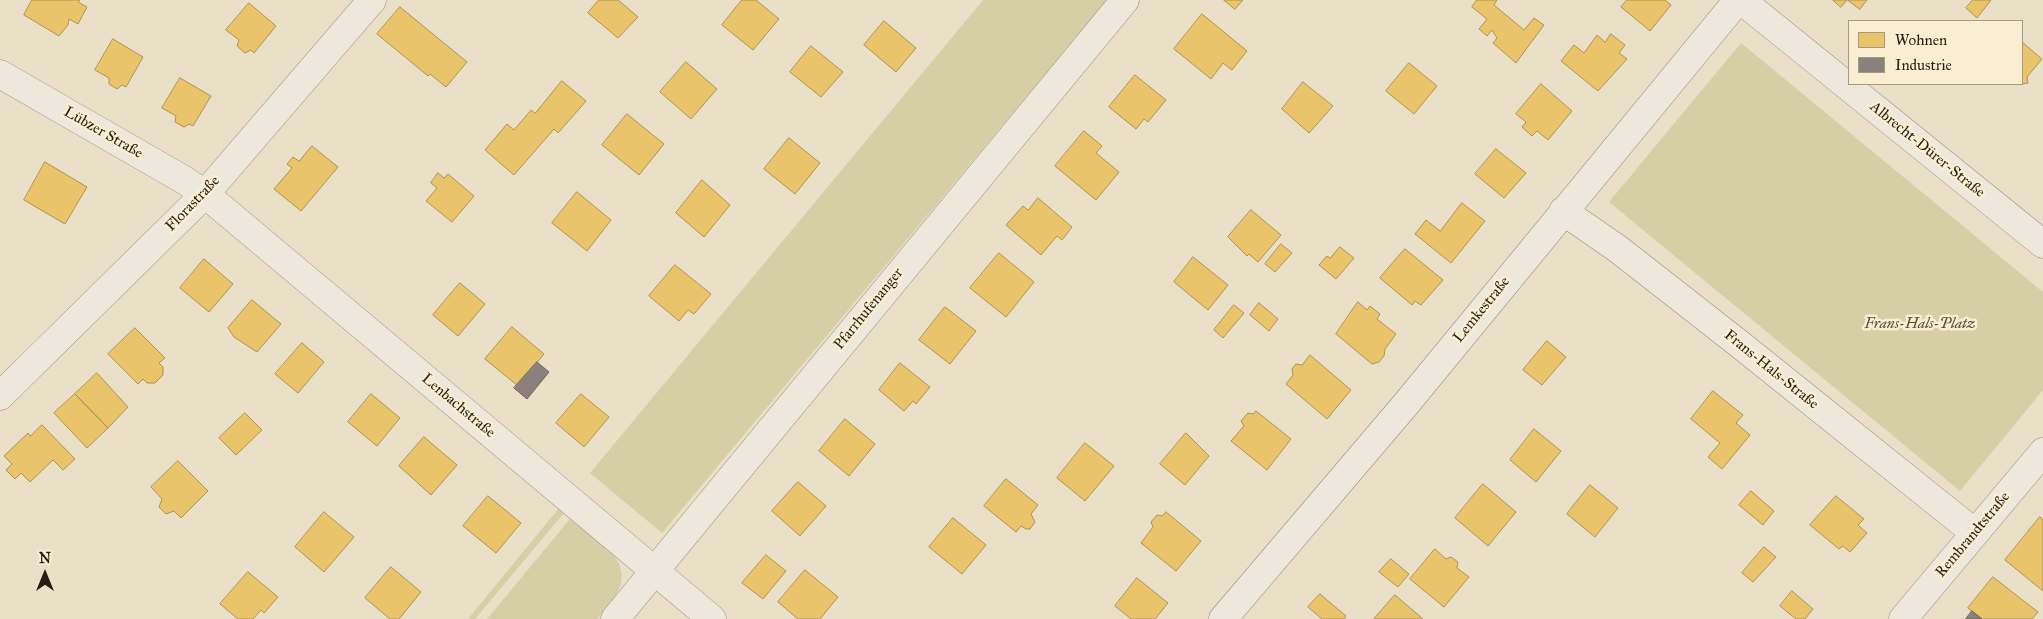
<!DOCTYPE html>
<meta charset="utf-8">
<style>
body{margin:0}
#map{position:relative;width:2043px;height:619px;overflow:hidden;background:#eadfc7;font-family:"IM FELL Great Primer",serif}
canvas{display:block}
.legend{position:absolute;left:1848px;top:20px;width:175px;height:65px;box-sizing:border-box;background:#faeed2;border:1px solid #a59a86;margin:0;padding:6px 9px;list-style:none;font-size:15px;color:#251d13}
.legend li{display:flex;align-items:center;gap:10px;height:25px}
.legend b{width:25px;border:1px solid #a59a86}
.north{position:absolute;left:20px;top:549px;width:50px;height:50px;-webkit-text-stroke:4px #faeed2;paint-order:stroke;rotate:0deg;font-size:14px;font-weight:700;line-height:20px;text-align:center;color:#251d13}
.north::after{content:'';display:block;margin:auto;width:18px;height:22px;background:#251d13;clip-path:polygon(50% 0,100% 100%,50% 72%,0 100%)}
</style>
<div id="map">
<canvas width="2043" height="619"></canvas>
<ul class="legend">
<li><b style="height:14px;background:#e9c46a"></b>Wohnen</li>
<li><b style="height:14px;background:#8a817c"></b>Industrie</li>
</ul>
<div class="north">N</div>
</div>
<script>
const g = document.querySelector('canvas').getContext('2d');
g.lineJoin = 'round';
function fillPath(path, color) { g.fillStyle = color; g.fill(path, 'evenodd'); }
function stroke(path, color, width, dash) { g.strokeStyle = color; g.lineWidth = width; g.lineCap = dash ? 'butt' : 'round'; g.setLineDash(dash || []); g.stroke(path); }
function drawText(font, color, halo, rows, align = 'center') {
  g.font = font + ' "IM FELL Great Primer",serif'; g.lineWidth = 5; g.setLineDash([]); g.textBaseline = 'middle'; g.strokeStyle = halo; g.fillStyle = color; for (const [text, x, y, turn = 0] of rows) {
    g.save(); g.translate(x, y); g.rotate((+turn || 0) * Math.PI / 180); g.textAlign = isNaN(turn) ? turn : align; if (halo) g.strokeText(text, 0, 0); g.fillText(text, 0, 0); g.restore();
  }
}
fillPath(new Path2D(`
 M 983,0 L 1107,0 L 662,533 L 590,473 Z
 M 1741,43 L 2043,292 L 2043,390 L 1960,491 L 1609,202 Z
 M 559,508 L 564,513 L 475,619 L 468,619 Z
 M 570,519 C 593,537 638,560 616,595 C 611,604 603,611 597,619 L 487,619 Z`), '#d6cfa5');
const homes = new Path2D(`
 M 32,0 L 80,0 L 78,2 L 87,7 L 78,24 L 69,19 L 68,25 L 59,36 L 24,15 Z
 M 599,0 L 618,0 L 638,17 L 618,38 L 588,13 Z
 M 742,0 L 756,0 L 779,19 L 753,50 L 722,25 Z
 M 1224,0 L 1243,0 L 1235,9 Z
 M 1477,0 L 1497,0 L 1494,5 L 1524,30 L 1534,18 L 1544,25 L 1516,63 L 1493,43 L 1497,38 L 1492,30 L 1487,36 L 1479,29 L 1487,19 L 1472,7 Z
 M 1627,0 L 1665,0 L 1671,5 L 1650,31 L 1621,7 Z
 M 1833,0 L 1847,0 L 1841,7 Z
 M 1848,0 L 1867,0 L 1860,9 Z
 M 1973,0 L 1991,0 L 1977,18 L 1966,8 Z
 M 249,3 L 276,26 L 254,53 L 251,50 L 245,53 L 237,46 L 239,40 L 226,30 Z
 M 400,7 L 467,62 L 446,87 L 430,74 L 428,76 L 377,34 Z
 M 1202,14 L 1247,51 L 1232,70 L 1223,63 L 1211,79 L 1174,49 Z
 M 884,21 L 916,48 L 896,72 L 864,45 Z
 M 1611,34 L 1625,45 L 1619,53 L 1627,59 L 1598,91 L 1561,61 L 1574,45 L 1584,53 L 1597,35 L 1605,42 Z
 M 113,39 L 143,57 L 126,87 L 122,85 L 117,89 L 109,84 L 109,78 L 95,70 Z
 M 2022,42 L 2042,59 L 2027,77 L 2028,83 L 2022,84 Z
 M 811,46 L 843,72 L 821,97 L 790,72 Z
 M 686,62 L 717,89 L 691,119 L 660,92 Z
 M 1409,63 L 1437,86 L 1414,114 L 1386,91 Z
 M 1135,75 L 1166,100 L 1148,122 L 1144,119 L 1136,129 L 1109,107 Z
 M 180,78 L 211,96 L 193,126 L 189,124 L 184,127 L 175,122 L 176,116 L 162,108 Z
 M 562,81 L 586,101 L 558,133 L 554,129 L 514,175 L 485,150 L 507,124 L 514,130 L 531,110 L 535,113 Z
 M 1303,82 L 1333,106 L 1309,133 L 1282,109 Z
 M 1541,84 L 1572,111 L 1548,140 L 1537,131 L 1532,136 L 1522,127 L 1526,122 L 1516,114 Z
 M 627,114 L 664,144 L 639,175 L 602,145 Z
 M 1084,131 L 1102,146 L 1096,153 L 1119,172 L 1096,200 L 1055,166 Z
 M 789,138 L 820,163 L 795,194 L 764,169 Z
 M 312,146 L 338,167 L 301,211 L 274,189 L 292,168 L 287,164 L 293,157 L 299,161 Z
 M 1496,149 L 1526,173 L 1504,198 L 1475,174 Z
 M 45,162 L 87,187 L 65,224 L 24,200 Z
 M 438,173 L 444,178 L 448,174 L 474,196 L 452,222 L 426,201 L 437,188 L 431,183 Z
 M 702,180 L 730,205 L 704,237 L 676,213 Z
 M 577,192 L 611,220 L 587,251 L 552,223 Z
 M 1038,198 L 1072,227 L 1062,240 L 1057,236 L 1041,255 L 1006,225 L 1023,206 L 1028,210 Z
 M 1462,203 L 1485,221 L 1451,263 L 1415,234 L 1426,220 L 1440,231 Z
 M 1251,210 L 1281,235 L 1258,262 L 1249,254 L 1247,256 L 1228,237 Z
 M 1281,244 L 1292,253 L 1275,272 L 1265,264 Z
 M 1340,247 L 1354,258 L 1336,279 L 1319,265 L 1327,256 L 1330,258 Z
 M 1405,249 L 1443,280 L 1421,305 L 1415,301 L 1412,305 L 1380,278 Z
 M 999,253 L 1034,282 L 1006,317 L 970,288 Z
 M 1193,257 L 1228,285 L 1208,310 L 1174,282 Z
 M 204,259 L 233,284 L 209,312 L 180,288 Z
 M 675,265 L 711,294 L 694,314 L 688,310 L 679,321 L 649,296 Z
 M 460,283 L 485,304 L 458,336 L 433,315 Z
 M 252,300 L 281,324 L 257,352 L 234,337 L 228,328 Z
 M 1358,302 L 1367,310 L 1370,306 L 1380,314 L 1377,319 L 1396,334 L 1385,349 L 1384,356 L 1379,362 L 1372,364 L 1336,334 Z
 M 1259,303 L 1278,319 L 1269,331 L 1250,315 Z
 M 1234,305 L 1244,313 L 1223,338 L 1214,330 Z
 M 945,307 L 976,331 L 950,364 L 919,340 Z
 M 512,327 L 544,354 L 518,386 L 485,359 Z
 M 135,328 L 165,358 L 159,363 L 163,367 L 163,375 L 155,383 L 147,383 L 143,379 L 138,384 L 108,354 Z
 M 1547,341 L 1566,357 L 1542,385 L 1523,370 Z
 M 302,343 L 324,362 L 298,393 L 275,374 Z
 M 1310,355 L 1351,390 L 1327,419 L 1286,384 L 1293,375 L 1292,369 L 1296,364 L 1302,365 Z
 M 900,363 L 930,387 L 916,404 L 913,401 L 904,411 L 879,390 Z
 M 97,373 L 128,407 L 108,428 L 75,394 Z
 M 1713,391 L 1743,415 L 1736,423 L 1750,435 L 1722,469 L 1708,457 L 1720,443 L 1691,419 Z
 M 75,394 L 108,428 L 87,448 L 54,413 Z
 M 371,394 L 400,418 L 377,446 L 348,422 Z
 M 581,394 L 609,417 L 584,447 L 556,423 Z
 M 1256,411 L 1291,439 L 1267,470 L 1231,441 L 1244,426 L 1241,421 L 1248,413 L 1253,414 Z
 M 245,413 L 262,430 L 236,455 L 219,438 Z
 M 845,419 L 875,444 L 849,476 L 819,451 Z
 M 42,425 L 75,459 L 63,470 L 53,460 L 30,482 L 21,473 L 15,479 L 6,470 L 12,464 L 4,456 L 28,433 L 30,436 Z
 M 1534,429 L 1561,451 L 1536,482 L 1510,460 Z
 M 1186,433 L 1209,456 L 1185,485 L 1160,464 Z
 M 424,437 L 457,465 L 431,495 L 399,466 Z
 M 1085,443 L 1114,466 L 1085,501 L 1057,478 Z
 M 178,461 L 208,491 L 181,518 L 174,511 L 166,514 L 159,507 L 162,499 L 151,487 Z
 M 1006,479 L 1038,505 L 1031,514 L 1035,522 L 1030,529 L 1026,529 L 1021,526 L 1016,532 L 984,506 Z
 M 798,482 L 826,506 L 800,536 L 772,511 Z
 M 1483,484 L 1516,512 L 1488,546 L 1455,518 Z
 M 1590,485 L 1618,508 L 1595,537 L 1567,514 Z
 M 1751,491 L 1774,511 L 1763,525 L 1739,505 Z
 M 488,496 L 521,523 L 496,553 L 463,526 Z
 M 1836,496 L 1864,519 L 1858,525 L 1867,533 L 1850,552 L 1843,546 L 1839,549 L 1810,525 Z
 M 324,512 L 354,537 L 324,572 L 295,547 Z
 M 1166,512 L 1201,541 L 1176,571 L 1141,543 L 1153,527 L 1151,522 L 1157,515 L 1162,516 Z
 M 2040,517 L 2043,520 L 2043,591 L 2005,560 Z
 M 953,518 L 986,545 L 962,574 L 929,547 Z
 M 1764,547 L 1776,557 L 1753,582 L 1742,573 Z
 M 1435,549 L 1446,559 L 1451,557 L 1458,562 L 1457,568 L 1469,577 L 1444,607 L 1410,579 Z
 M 766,555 L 786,571 L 763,599 L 742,583 Z
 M 1391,559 L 1409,574 L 1398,587 L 1379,572 Z
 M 391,567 L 421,592 L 399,619 L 390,619 L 365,598 Z
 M 805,570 L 838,597 L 820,619 L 798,619 L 778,602 Z
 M 248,572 L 278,597 L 264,613 L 261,610 L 253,619 L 238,619 L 220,604 Z
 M 1993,577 L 2038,612 L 2032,619 L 1982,619 L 1968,608 Z
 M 1137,578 L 1168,603 L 1155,619 L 1131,619 L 1115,606 Z
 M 1792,591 L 1813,609 L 1805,619 L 1796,619 L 1780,606 Z
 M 1320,594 L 1346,616 L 1344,619 L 1322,619 L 1308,607 Z
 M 1395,595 L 1423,619 L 1374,619 Z`);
fillPath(homes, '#e9c46a');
stroke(homes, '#ae9250', 1);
const industry = new Path2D(`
 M 537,362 L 549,372 L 527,399 L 514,388 Z
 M 1972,611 L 1982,619 L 1966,619 Z`);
fillPath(industry, '#8a817c');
stroke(industry, '#6c635c', 1);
const minor = new Path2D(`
 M 1741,0 L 2043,244
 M 0,74 L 184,180 L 205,194 L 712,619
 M 1563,211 L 1618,249 L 1742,346 L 1975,533
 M 0,396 L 205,194 L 372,0
 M 615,619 L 1125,0
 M 1223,619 L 1406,404 L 1738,0
 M 1903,619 L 2043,452`);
stroke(minor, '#958e80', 29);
stroke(minor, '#ede8db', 28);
drawText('15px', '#251d13', '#faeed2', [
 ["Lübzer Straße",103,133,30],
 ["Albrecht-Dürer-Straße",1927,150,39],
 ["Florastraße",193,204,-46],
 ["Pfarrhufenanger",869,309,-51],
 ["Lemkestraße",1482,310,-51],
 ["Frans-Hals-Straße",1771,370,39],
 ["Lenbachstraße",458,406,40],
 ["Rembrandtstraße",1973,535,-50]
]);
drawText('italic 15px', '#554f37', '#faeed2', [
 ["Frans-Hals-Platz",1920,324]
]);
</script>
